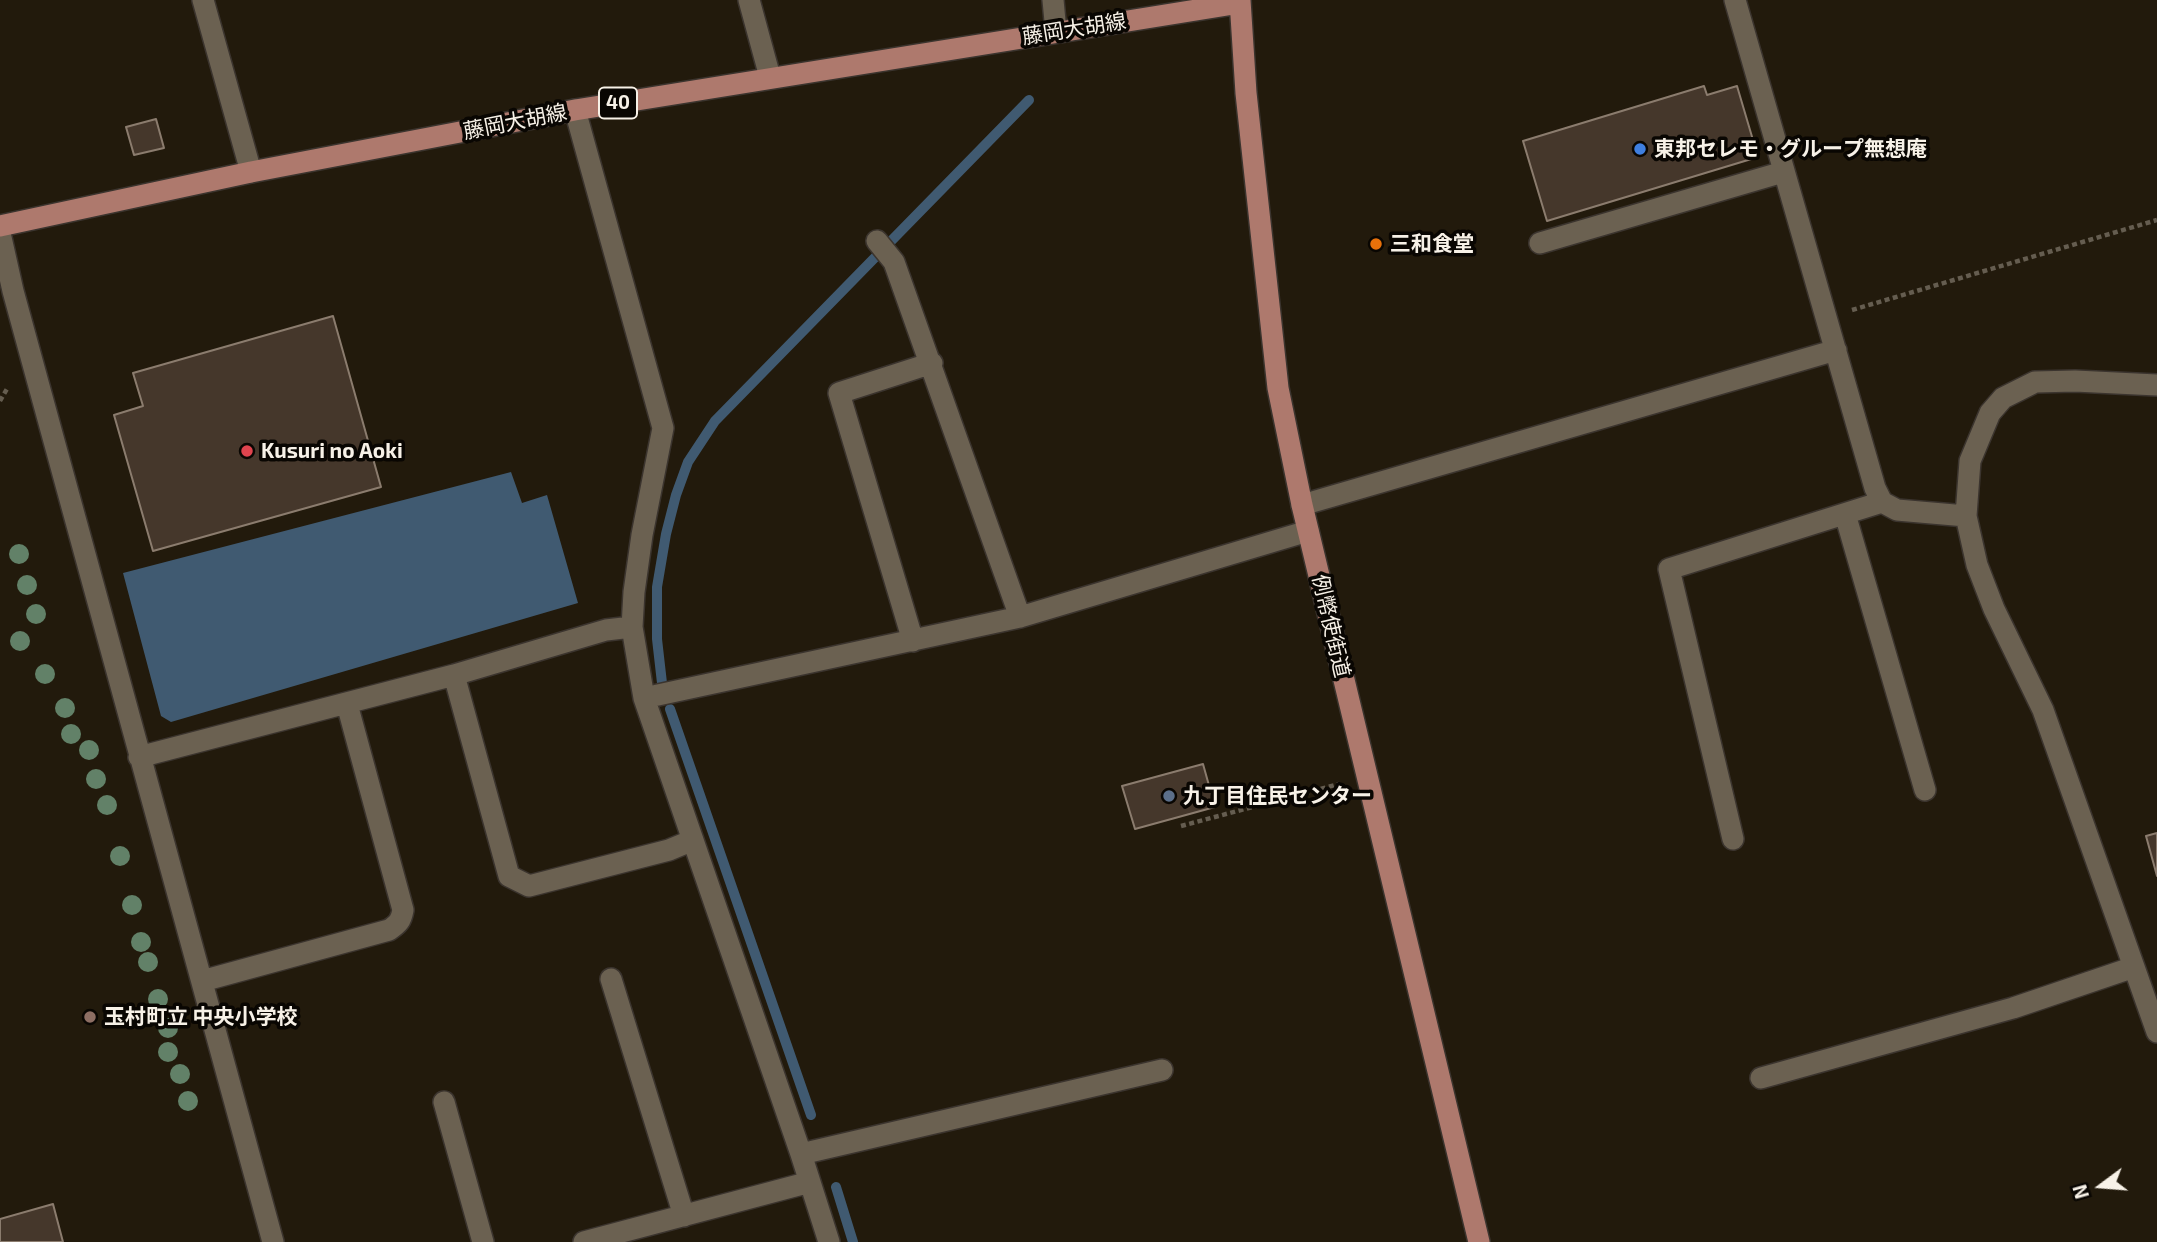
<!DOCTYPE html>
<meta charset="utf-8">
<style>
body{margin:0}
#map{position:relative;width:2157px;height:1242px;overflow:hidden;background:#221a0c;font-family:"Exo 2",sans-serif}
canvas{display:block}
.north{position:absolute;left:2066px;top:1151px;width:70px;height:70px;-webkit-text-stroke:5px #090602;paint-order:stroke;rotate:254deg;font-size:19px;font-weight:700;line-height:28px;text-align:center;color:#f7f1e7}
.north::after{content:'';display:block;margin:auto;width:24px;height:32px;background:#f7f1e7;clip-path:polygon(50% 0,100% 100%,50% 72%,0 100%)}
</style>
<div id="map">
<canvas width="2157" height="1242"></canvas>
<div class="north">N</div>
</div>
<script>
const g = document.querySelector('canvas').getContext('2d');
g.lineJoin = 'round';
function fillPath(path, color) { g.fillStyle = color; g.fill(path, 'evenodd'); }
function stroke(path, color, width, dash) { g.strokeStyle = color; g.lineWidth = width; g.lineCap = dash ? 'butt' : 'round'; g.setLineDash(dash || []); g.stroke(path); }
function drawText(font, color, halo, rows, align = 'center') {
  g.font = font + ' "Exo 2","Noto Sans JP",sans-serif'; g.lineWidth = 7; g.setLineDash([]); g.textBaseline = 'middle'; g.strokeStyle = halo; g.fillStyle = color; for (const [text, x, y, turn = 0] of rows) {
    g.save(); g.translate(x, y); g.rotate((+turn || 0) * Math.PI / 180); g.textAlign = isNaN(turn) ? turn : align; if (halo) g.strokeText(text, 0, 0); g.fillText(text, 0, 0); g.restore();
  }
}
fillPath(new Path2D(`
 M 511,472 L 522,503 L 547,495 L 578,603 L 171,722 L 161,716 L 123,573 Z`), '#405a71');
stroke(new Path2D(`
 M 662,683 L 657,639 L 657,587 L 666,534 L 676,495 L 688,462 L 715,421 L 1029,100
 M 670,709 L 811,1115
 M 836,1187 L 853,1242`), '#405a71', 10);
const building = new Path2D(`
 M 1704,86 L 1707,95 L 1737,86 L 1758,157 L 1547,221 L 1523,141 Z
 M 156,119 L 164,148 L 134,155 L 126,127 Z
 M 333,316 L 381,487 L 153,551 L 114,415 L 143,406 L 133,373 Z
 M 1203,764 L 1215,807 L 1135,829 L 1122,786 Z
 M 2157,833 L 2157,876 L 2146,836 Z
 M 53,1204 L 63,1242 L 0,1242 L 0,1219 Z`);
fillPath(building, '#45372b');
stroke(building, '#8b7c6e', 2);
const minor = new Path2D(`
 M 203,0 L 251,172
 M 749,0 L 770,77
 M 1053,0 L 1056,32
 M 1735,0 L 1875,488 L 1882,502 L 1897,510 L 1966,516
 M 575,110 L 663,428 L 642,535 L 634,592 L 632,627 L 644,698 L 801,1154 L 829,1242
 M 0,233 L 13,291 L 273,1242
 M 877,241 L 894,262 L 1020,617
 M 1540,243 L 1783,172
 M 2157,385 L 2075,381 L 2035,382 L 2003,398 L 1990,413 L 1970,461 L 1966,516 L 1977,565 L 1994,609 L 2043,710 L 2157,1032
 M 1302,505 L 1836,350
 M 1845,514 L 1925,790
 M 913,641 L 839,393 L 932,363
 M 454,675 L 509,876 L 529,886 L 669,850 L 693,840
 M 644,698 L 1020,617 L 1308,531
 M 139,757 L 454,675 L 606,630 L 632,627
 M 1733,839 L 1669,569 L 1882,502
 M 611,979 L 684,1216
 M 202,981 L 389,930 C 398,924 401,921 403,910 L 347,704
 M 1761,1078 L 2013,1008 L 2134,967
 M 444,1102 L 483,1242
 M 801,1154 L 1162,1070
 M 584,1242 L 810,1182`);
const major = new Path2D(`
 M 1240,0 L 1246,93 L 1278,388 L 1302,505 L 1479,1242
 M 0,226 L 251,172 L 575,110 L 1240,3`);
stroke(minor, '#3b342e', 24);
stroke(major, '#3b342e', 24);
stroke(new Path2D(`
 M 1852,310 L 2157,220
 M 0,401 L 8,387
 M 1181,826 L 1339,784`), '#655d50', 4.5, [5, 3.5]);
stroke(minor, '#6b6151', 21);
stroke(major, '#ae796d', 21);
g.fillStyle = '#628168';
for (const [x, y] of [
 [19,554],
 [27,585],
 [36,614],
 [20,641],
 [45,674],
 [65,708],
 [71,734],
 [89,750],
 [96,779],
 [107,805],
 [120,856],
 [132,905],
 [141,942],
 [148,962],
 [158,999],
 [168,1028],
 [168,1052],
 [180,1074],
 [188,1101]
]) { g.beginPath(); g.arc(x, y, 10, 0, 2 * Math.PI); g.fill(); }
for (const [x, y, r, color] of [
 [1640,149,7,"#3f7fe0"],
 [1376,244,7,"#e8710a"],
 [247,451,7,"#e0444e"],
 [1169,796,7,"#5c6f8a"],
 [90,1017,7,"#8d6e63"]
]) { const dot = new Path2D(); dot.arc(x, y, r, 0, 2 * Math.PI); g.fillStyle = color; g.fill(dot); stroke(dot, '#090602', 2.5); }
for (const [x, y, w] of [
 [618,103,38]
]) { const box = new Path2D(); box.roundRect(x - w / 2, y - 15.5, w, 31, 5); g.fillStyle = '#090602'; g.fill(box); stroke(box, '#f7f1e7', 2); }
drawText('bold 19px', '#f7f1e7', null, [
 ["40",618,103]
]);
drawText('21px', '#f7f1e7', '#090602', [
 ["藤岡大胡線",1074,29,-9],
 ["藤岡大胡線",515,122,-11],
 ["例幣使街道",1331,626,77]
]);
drawText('bold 21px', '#f7f1e7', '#090602', [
 ["東邦セレモ・グループ無想庵",1654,149],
 ["三和食堂",1390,244],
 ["Kusuri no Aoki",261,451],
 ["九丁目住民センター",1183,796],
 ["玉村町立 中央小学校",104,1017]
], 'left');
</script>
